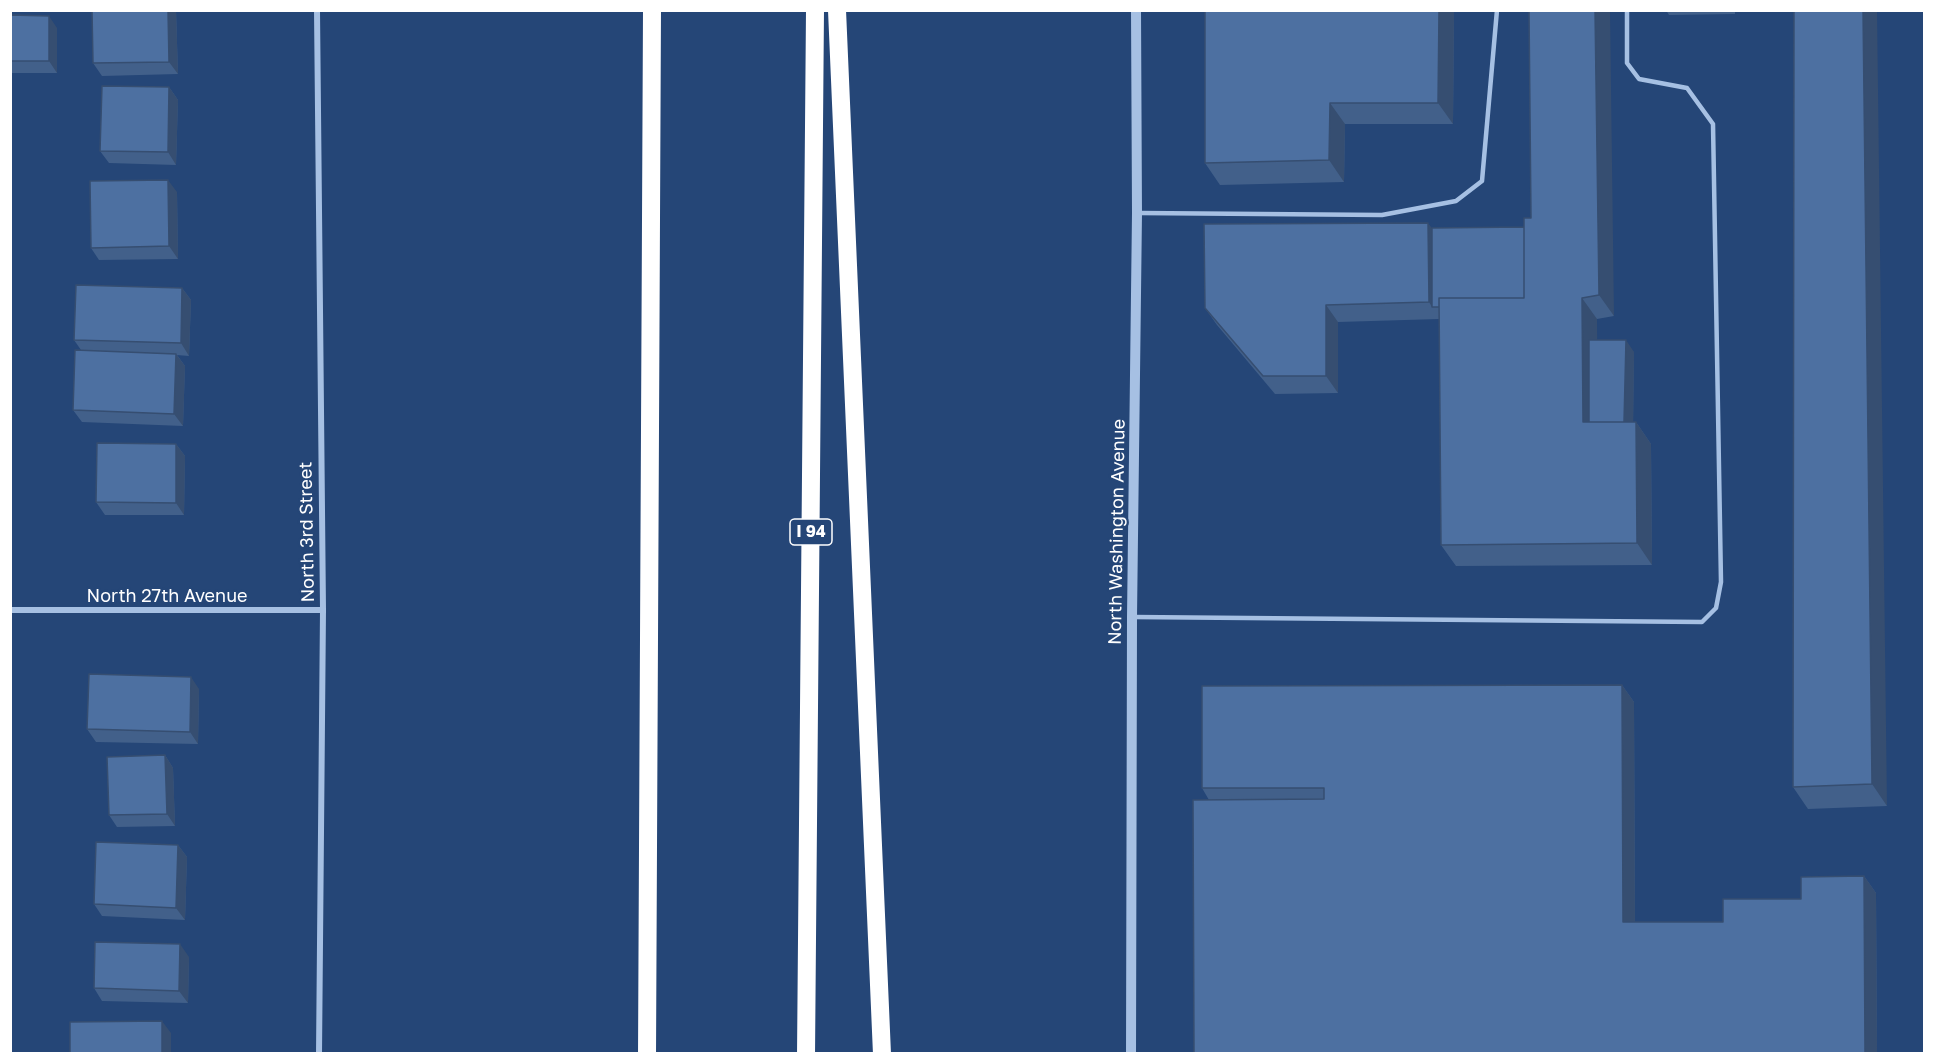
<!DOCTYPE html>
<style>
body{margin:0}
#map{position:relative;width:1935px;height:1064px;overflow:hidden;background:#254677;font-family:"Golos Text",sans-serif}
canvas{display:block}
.frame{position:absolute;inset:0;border:12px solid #fff;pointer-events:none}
</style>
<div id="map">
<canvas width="1935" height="1064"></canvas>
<div class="frame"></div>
</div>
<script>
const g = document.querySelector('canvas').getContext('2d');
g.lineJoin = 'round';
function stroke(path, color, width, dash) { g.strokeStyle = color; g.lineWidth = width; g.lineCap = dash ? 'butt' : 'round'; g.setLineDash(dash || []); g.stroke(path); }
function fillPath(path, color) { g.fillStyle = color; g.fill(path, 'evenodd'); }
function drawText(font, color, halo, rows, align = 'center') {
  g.font = font + ' "Golos Text",sans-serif'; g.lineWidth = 4.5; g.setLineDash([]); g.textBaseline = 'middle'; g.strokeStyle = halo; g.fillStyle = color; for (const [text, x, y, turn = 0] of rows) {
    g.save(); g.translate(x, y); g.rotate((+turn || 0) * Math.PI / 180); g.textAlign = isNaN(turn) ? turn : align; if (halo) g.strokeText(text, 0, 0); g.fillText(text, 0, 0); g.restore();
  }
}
stroke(new Path2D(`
 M 1139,213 L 1382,215 L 1456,201 L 1482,181 L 1497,10
 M 1133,617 L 1702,622 L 1716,608 L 1721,582 L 1713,124 L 1687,88 L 1639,79 L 1627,63 L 1627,10`), '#a6c0e3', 4.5);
stroke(new Path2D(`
 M 317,10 L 323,610 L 319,1054
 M 10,610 L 323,610`), '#a6c0e3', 6);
stroke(new Path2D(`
 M 1131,1054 L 1132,617 L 1137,213 L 1136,10`), '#a6c0e3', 10);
stroke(new Path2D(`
 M 837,10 L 882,1054
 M 647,1054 L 652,10
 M 806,1054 L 815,10`), '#fff', 18);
fillPath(new Path2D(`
 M 176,10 L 178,74 L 102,76 L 93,63 Z
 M 1454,10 L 1453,124 L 1345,124 L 1344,182 L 1220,185 L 1205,163 Z
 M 1529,10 L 1614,316 L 1597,319 L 1597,340 L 1634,352 L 1633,422 L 1636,422 L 1651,444 L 1652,565 L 1456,566 L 1441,545 L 1439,319 L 1338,322 L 1338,393 L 1275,394 L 1217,325 L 1205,308 L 1432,228 L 1524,227 L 1531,218 Z
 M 1666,10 L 1735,10 L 1735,14 L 1669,15 Z
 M 1794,10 L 1887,806 L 1808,809 L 1793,787 Z
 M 10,15 L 57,28 L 57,73 L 10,73 Z
 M 169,87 L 178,100 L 176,165 L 109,163 L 100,151 Z
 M 177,192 L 178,259 L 99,260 L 91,248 Z
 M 182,288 L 191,300 L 189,356 L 177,355 L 185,366 L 183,426 L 82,422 L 73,410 L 81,350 L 74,340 Z
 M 176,444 L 185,456 L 184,515 L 105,515 L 96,502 Z
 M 1622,685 L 1634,702 L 1635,922 L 1723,922 L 1801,899 L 1864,876 L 1876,893 L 1877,1053 L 1209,800 L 1202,788 Z
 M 199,689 L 198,744 L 96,742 L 87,729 Z
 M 165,755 L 173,768 L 175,826 L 117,827 L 109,815 Z
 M 178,845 L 187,857 L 185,920 L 102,916 L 94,904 Z
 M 189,957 L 188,1003 L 102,1001 L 94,988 Z`), '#42608a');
fillPath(new Path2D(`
 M 168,10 L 176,11 L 178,74 L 169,62 Z
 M 1439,10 L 1454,10 L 1453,124 L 1438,103 Z
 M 1595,10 L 1610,10 L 1614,316 L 1599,295 Z
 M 1863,10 L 1877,10 L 1887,806 L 1872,784 Z
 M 49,16 L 57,28 L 57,73 L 49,61 Z
 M 169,87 L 178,100 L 176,165 L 168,152 Z
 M 1330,103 L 1345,124 L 1344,182 L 1329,160 Z
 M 168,180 L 177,192 L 178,259 L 169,246 Z
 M 1428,223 L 1441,240 L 1432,307 L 1429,302 Z
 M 182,288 L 191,300 L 189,356 L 181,343 Z
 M 1582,298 L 1597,319 L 1598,431 L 1583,422 Z
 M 1326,305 L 1338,322 L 1338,393 L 1326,376 Z
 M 1626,340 L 1634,352 L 1633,444 L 1624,431 Z
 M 176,354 L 185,366 L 183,426 L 174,414 Z
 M 1636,422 L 1651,444 L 1652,565 L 1637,543 Z
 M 176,444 L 185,456 L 184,515 L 176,503 Z
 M 191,677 L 199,689 L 198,744 L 190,732 Z
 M 1622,685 L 1634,702 L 1635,939 L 1623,922 Z
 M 165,755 L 173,768 L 175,826 L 167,814 Z
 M 178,845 L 187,857 L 185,920 L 176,908 Z
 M 1864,876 L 1876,893 L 1877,1053 L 1865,1053 Z
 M 180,944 L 189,957 L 188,1003 L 179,991 Z
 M 162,1021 L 171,1033 L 171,1053 L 162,1053 Z`), '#364e71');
const building = new Path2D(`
 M 92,10 L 168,10 L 169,62 L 93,63 Z
 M 1205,10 L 1439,10 L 1438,103 L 1330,103 L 1329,160 L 1205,163 Z
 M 1529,10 L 1595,10 L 1599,295 L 1582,298 L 1583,422 L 1636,422 L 1637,543 L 1441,545 L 1439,298 L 1524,298 L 1524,218 L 1531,218 Z
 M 1794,10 L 1863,10 L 1872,784 L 1793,787 Z
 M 10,15 L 49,16 L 49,61 L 10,61 Z
 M 102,86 L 169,87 L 168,152 L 100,151 Z
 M 168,180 L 169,246 L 91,248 L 90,181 Z
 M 1428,223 L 1429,302 L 1326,305 L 1326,376 L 1263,376 L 1205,308 L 1204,224 Z
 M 1524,227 L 1524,298 L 1439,298 L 1439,307 L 1432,307 L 1432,228 Z
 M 76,285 L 182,288 L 181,343 L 74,340 Z
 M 1589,340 L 1626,340 L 1624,422 L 1589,422 Z
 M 75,350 L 176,354 L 174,414 L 73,410 Z
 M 97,443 L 176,444 L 176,503 L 96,502 Z
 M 89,674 L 191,677 L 190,732 L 87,729 Z
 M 1622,685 L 1623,922 L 1723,922 L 1723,899 L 1801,899 L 1801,877 L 1864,876 L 1865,1053 L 1194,1053 L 1193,800 L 1324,799 L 1324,788 L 1202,788 L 1202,686 Z
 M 165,755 L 167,814 L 109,815 L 107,757 Z
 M 96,842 L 178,845 L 176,908 L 94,904 Z
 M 95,942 L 180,944 L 179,991 L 94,988 Z
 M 162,1021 L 162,1053 L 70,1053 L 70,1022 Z`);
fillPath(building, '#4d70a1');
stroke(building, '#364e71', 1.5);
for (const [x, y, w] of [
 [811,532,42]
]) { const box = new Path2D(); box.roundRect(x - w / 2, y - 13, w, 26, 4.5); g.fillStyle = '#254677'; g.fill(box); stroke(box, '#fff', 1.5); }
drawText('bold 16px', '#fff', null, [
 ["I 94",811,532]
]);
drawText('18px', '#fff', '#254677', [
 ["North 3rd Street",307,532,-91],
 ["North Washington Avenue",1117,532,-89],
 ["North 27th Avenue",167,596]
]);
</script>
